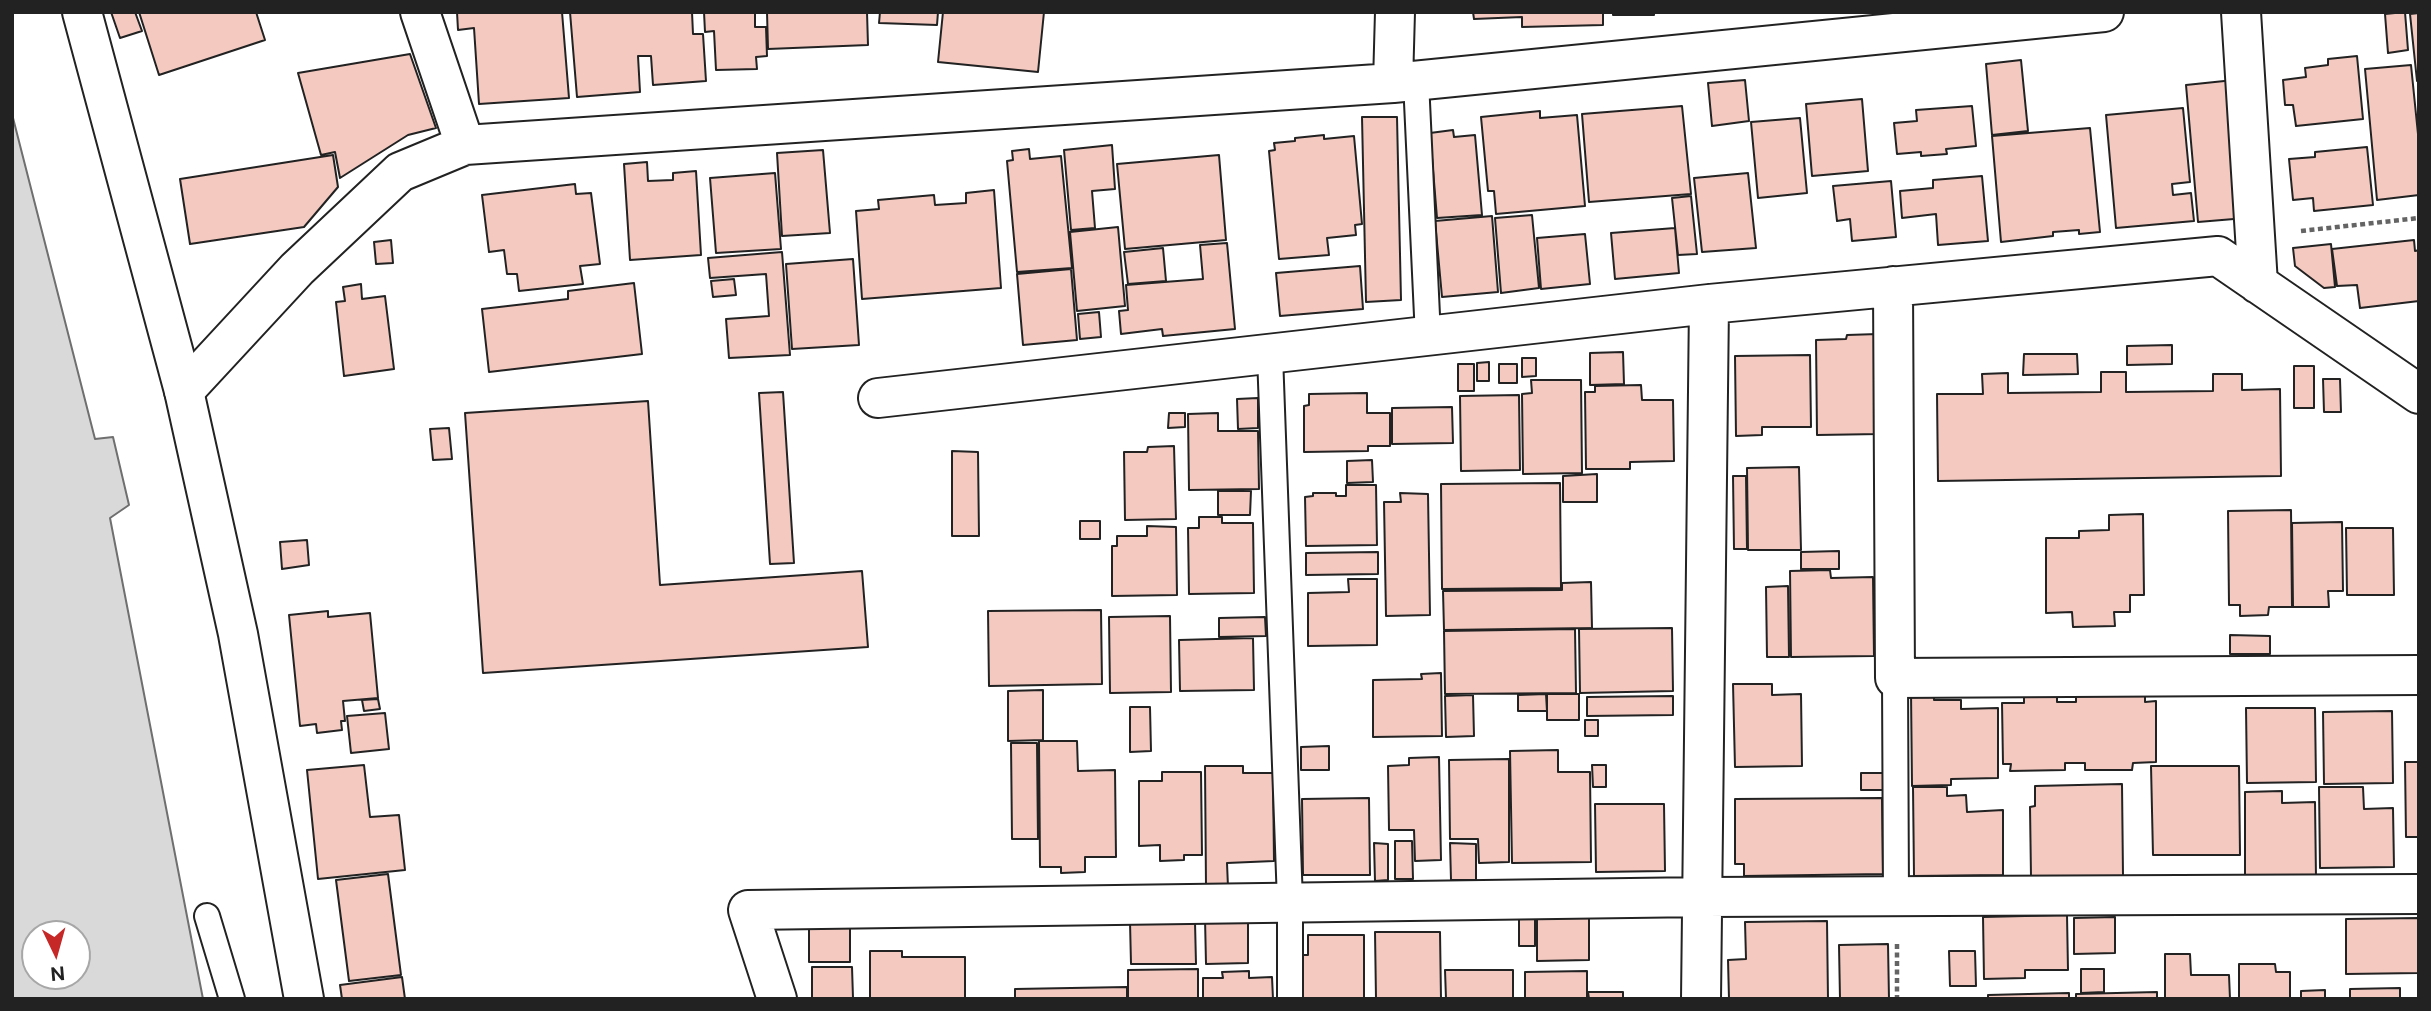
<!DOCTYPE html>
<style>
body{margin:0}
#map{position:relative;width:2431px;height:1011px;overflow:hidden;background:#fff;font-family:"Public Sans",sans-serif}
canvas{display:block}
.frame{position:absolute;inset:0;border:14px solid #222;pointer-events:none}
.north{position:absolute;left:21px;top:920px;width:70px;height:70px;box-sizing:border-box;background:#fff;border:2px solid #a7a7a7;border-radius:50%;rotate:175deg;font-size:19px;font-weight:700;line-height:28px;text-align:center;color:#222}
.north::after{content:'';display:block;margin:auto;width:24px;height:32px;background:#c62828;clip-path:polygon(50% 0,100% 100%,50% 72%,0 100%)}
</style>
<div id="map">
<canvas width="2431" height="1011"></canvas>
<div class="frame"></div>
<div class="north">N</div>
</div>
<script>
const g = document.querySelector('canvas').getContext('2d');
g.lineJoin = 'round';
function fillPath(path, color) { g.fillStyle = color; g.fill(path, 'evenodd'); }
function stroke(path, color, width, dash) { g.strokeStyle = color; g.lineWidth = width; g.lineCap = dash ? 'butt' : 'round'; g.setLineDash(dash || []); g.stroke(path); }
const water = new Path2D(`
 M 12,114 L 95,439 L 113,437 L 129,505 L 110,518 L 203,999 L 12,999 ZM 35,934 L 77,934 L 77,976 L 35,976 Z`);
fillPath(water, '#d9d9d9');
stroke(water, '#6f6f6f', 2);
const building = new Path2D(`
 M 111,12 L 135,12 L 142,31 L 120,38 Z
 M 139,12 L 256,12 L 265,40 L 159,75 Z
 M 457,12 L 562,12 L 569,98 L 479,104 L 474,28 L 458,30 Z
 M 570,12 L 692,12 L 693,34 L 703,34 L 706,81 L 653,85 L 651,56 L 638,56 L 640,92 L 577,97 Z
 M 704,12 L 755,12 L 755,27 L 766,27 L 767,56 L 756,57 L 757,69 L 716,70 L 714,31 L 705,32 Z
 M 767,12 L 867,12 L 868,45 L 768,49 Z
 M 880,12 L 938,12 L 937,25 L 879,23 Z
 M 943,12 L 1044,12 L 1038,72 L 938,62 Z
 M 1473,12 L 1603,12 L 1603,25 L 1522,27 L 1522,17 L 1474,19 Z
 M 1613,12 L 1654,12 L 1654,15 L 1613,15 Z
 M 2405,12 L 2408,50 L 2388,53 L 2385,14 Z
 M 2419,13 L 2419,81 L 2417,81 L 2410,14 Z
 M 410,54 L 436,128 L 408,135 L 340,178 L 335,152 L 321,155 L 298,73 Z
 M 2357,56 L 2363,119 L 2296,126 L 2293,105 L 2285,105 L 2283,80 L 2306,77 L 2305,68 L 2328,65 L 2328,59 Z
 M 2021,60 L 2028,131 L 1992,135 L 1986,64 Z
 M 2411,65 L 2419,144 L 2419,195 L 2377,200 L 2365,69 Z
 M 1745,80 L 1749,121 L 1712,126 L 1708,83 Z
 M 2234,80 L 2246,218 L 2198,222 L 2186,85 Z
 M 1862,99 L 1868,171 L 1812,176 L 1806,104 Z
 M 1682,106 L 1691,194 L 1589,202 L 1582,114 Z
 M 1972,106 L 1976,146 L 1946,149 L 1947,154 L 1921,156 L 1921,152 L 1897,154 L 1894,123 L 1917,121 L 1916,110 Z
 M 2183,108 L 2190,182 L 2172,184 L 2173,195 L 2191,193 L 2194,221 L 2116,228 L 2106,115 Z
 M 1540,111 L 1540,118 L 1577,115 L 1585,206 L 1496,214 L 1494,191 L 1488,191 L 1481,117 Z
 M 1362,117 L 1397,117 L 1401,300 L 1366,302 Z
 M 1800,118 L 1807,193 L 1758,198 L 1751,122 Z
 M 2090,128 L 2100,232 L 2079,234 L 2079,230 L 2053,232 L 2053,236 L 2001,242 L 1992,136 Z
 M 1453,130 L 1454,137 L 1475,135 L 1482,215 L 1437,218 L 1430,133 Z
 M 1324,135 L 1324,139 L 1354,136 L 1362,224 L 1355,225 L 1356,235 L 1327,238 L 1329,255 L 1279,259 L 1269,151 L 1275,150 L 1274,143 L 1295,141 L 1295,138 Z
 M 1112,145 L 1115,189 L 1092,191 L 1095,228 L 1071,230 L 1064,150 Z
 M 2367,147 L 2373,205 L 2314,211 L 2313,198 L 2293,200 L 2289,159 L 2315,157 L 2315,152 Z
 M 1029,149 L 1030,159 L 1061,156 L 1072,268 L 1017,272 L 1007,161 L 1013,160 L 1012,151 Z
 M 823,150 L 830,233 L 782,236 L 777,153 Z
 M 333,155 L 338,187 L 304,227 L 190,244 L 180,179 Z
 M 1219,155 L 1226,240 L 1125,249 L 1117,164 Z
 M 647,162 L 648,181 L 673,180 L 673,173 L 696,171 L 701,255 L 630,260 L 624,164 Z
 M 775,173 L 781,249 L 716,253 L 710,178 Z
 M 1748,173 L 1756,248 L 1702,252 L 1694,178 Z
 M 1982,176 L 1988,241 L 1938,245 L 1936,214 L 1902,218 L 1900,191 L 1933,188 L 1933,180 Z
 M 1891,181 L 1896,237 L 1852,241 L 1850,219 L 1837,221 L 1833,186 Z
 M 575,184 L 576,194 L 591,193 L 600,264 L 580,266 L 583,284 L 519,291 L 517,274 L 507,274 L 504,250 L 489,252 L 482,195 Z
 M 994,190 L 1001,288 L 862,299 L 856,211 L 879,209 L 878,200 L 934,195 L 935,205 L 966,203 L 966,193 Z
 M 1691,196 L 1697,254 L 1678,255 L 1672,198 Z
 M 1532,215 L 1539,288 L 1501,293 L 1495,218 Z
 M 1492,216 L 1498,292 L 1442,297 L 1435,221 Z
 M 1118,227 L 1125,306 L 1077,311 L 1070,232 Z
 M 1675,228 L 1679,273 L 1615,279 L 1611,233 Z
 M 1585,234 L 1590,284 L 1541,289 L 1537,238 Z
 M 391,240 L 393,263 L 376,264 L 374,242 Z
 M 2414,240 L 2415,251 L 2419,250 L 2419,301 L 2360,308 L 2357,285 L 2337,286 L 2332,249 Z
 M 1227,243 L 1235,329 L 1163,336 L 1162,329 L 1121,334 L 1119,311 L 1128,310 L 1126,285 L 1203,279 L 1200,245 Z
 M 2331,244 L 2335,287 L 2324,288 L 2295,266 L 2293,248 Z
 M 1163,248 L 1166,281 L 1128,284 L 1124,252 Z
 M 782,252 L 790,355 L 729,358 L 726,319 L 769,316 L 766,274 L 710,278 L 708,258 Z
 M 853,259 L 859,345 L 792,349 L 786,264 Z
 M 1360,266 L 1363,309 L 1280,316 L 1276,273 Z
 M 1071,269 L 1077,340 L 1023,345 L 1017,274 Z
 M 734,279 L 736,295 L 713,297 L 711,281 Z
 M 634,283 L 642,354 L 489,372 L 482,309 L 568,299 L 568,291 Z
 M 361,284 L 362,299 L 385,296 L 394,369 L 344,376 L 336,302 L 345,301 L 343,287 Z
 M 1099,312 L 1101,337 L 1080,339 L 1078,314 Z
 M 1878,334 L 1880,434 L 1817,435 L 1816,340 L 1846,339 L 1847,335 Z
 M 2172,345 L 2172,364 L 2127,365 L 2127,346 Z
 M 1623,352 L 1624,384 L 1590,385 L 1590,353 Z
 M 2024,354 L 2077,354 L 2078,374 L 2023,375 Z
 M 1810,355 L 1811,427 L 1762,427 L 1762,435 L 1736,436 L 1735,356 Z
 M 1522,358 L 1536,358 L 1536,376 L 1522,377 Z
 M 1489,362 L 1489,381 L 1477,381 L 1477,363 Z
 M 1458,364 L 1474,364 L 1474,391 L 1458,391 Z
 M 1499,364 L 1517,364 L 1517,383 L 1499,383 Z
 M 2294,366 L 2314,366 L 2314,408 L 2294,408 Z
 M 2101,372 L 2126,372 L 2126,392 L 2213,391 L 2213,374 L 2242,374 L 2242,390 L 2280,389 L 2281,476 L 1938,481 L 1937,394 L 1983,394 L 1982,374 L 2008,373 L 2008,393 L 2101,392 Z
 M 2323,379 L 2340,379 L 2341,412 L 2324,412 Z
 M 1531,380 L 1581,380 L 1582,473 L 1523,474 L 1522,394 L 1532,393 Z
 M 1641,385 L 1642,400 L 1673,400 L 1674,461 L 1630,462 L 1630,469 L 1586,469 L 1585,392 L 1595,392 L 1595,386 Z
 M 783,392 L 794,563 L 770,564 L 759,393 Z
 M 1367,393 L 1367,413 L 1390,413 L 1390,446 L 1368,446 L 1368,451 L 1304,452 L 1304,406 L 1309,405 L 1309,394 Z
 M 1519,395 L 1520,470 L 1461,471 L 1460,396 Z
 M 1258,398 L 1258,428 L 1238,429 L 1237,399 Z
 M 648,401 L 660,585 L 862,571 L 868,647 L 483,673 L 465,413 Z
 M 1452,407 L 1453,443 L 1392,444 L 1392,408 Z
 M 1169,413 L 1185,413 L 1185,427 L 1168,428 Z
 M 1218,413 L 1218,431 L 1258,431 L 1259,489 L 1189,490 L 1188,414 Z
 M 449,428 L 452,459 L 433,460 L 430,429 Z
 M 1174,446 L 1176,519 L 1125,520 L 1124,452 L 1147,452 L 1148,447 Z
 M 952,451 L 978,452 L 979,536 L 952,536 Z
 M 1372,460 L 1373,482 L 1347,483 L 1347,461 Z
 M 1799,467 L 1801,550 L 1748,550 L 1747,468 Z
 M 1597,474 L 1597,502 L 1563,502 L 1563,476 Z
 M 1733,476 L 1746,476 L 1747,549 L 1734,549 Z
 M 1560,483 L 1561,588 L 1442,589 L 1441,484 Z
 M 1346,485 L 1376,485 L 1377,545 L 1306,546 L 1305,497 L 1313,496 L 1313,493 L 1336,493 L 1336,496 L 1346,496 Z
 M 1218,491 L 1251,491 L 1250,515 L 1218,515 Z
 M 1400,493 L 1428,494 L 1430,615 L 1386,616 L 1384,502 L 1401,502 Z
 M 2291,510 L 2292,607 L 2269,607 L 2268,615 L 2240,616 L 2240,605 L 2229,605 L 2228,511 Z
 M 2143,514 L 2144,595 L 2130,595 L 2130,612 L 2114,612 L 2115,626 L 2073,627 L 2072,612 L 2046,613 L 2046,538 L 2079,538 L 2079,531 L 2109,530 L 2109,515 Z
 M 1199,517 L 1222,517 L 1222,523 L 1253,523 L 1254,593 L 1189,594 L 1188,528 L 1199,528 Z
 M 1080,521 L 1100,521 L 1100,539 L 1080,539 Z
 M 2342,522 L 2343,591 L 2328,591 L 2329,607 L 2293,607 L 2292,523 Z
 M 1147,526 L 1176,527 L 1177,595 L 1112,596 L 1112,546 L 1117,546 L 1117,536 L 1147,536 Z
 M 2346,528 L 2393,528 L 2394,595 L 2347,595 Z
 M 307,540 L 309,565 L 282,569 L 280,542 Z
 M 1839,551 L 1839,569 L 1801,569 L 1801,552 Z
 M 1378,552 L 1378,574 L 1306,575 L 1306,553 Z
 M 1830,570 L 1831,578 L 1873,577 L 1874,656 L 1791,657 L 1790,571 Z
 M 1348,579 L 1377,579 L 1377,645 L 1308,646 L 1308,593 L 1349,592 Z
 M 1591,582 L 1592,628 L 1444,630 L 1443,591 L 1562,590 L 1562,583 Z
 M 1788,586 L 1789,657 L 1767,657 L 1766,587 Z
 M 1101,610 L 1102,684 L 989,686 L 988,611 Z
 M 328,611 L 328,617 L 370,613 L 378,698 L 343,701 L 345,721 L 341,721 L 342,730 L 317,733 L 316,724 L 300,726 L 289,615 Z
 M 1170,616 L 1171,692 L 1110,693 L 1109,617 Z
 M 1265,617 L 1266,636 L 1219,637 L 1219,618 Z
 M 1672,628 L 1673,691 L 1580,693 L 1579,629 Z
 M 1575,629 L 1576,693 L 1445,694 L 1444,631 Z
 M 2230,635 L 2270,636 L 2270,654 L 2230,654 Z
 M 1253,638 L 1254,690 L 1180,691 L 1179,640 Z
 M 1441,673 L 1442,736 L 1373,737 L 1373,680 L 1422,679 L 1421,674 Z
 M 1733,684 L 1772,684 L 1772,695 L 1801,694 L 1802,766 L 1735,767 Z
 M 1043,690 L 1043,740 L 1008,741 L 1008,691 Z
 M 1911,692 L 1934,692 L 1934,700 L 1961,700 L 1961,709 L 1998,708 L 1998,778 L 1951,779 L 1951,785 L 1912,786 Z
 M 1546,694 L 1547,711 L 1518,711 L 1518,695 Z
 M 1547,694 L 1579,694 L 1579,720 L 1547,720 Z
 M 2145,694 L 2145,702 L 2156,701 L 2156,762 L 2133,763 L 2132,770 L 2085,770 L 2085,763 L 2065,763 L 2065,770 L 2010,771 L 2011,764 L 2003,764 L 2002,703 L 2024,703 L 2024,696 L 2057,695 L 2057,702 L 2076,702 L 2076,696 Z
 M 1473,695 L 1474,736 L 1446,737 L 1445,696 Z
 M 1673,696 L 1673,715 L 1587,716 L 1587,697 Z
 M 378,699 L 380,709 L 364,711 L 362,700 Z
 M 1130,707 L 1150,707 L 1151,751 L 1130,752 Z
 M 2246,708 L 2315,708 L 2316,782 L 2247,783 Z
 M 2392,711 L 2393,783 L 2324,784 L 2323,712 Z
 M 385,713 L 389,749 L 351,753 L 347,716 Z
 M 1585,720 L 1598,720 L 1598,736 L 1585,736 Z
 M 1039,741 L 1077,741 L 1078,771 L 1115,770 L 1116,857 L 1085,857 L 1085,872 L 1061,873 L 1061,867 L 1040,867 Z
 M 1011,743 L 1037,743 L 1038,839 L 1012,839 Z
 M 1329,746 L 1329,770 L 1301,770 L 1301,747 Z
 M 1558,750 L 1558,772 L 1590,772 L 1591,862 L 1512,863 L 1510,751 Z
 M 1439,757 L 1441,860 L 1415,861 L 1414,830 L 1389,830 L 1388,766 L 1409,765 L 1409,758 Z
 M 1509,759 L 1509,862 L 1479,863 L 1478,839 L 1450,839 L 1449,760 Z
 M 2405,762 L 2419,762 L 2419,837 L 2406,837 Z
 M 364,765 L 370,817 L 399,815 L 405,870 L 318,879 L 307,770 Z
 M 1592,765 L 1606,765 L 1606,787 L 1593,787 Z
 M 1205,766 L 1243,766 L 1243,773 L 1273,773 L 1274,861 L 1227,863 L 1228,887 L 1206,887 Z
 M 2151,766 L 2239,766 L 2240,855 L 2153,855 Z
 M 1162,772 L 1201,772 L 1202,855 L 1184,855 L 1184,860 L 1160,861 L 1160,845 L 1139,846 L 1139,781 L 1162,781 Z
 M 1861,773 L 1883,773 L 1883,790 L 1861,790 Z
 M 2122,784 L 2123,876 L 2031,877 L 2030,807 L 2035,806 L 2035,786 Z
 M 1913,787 L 1947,787 L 1947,796 L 1966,795 L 1967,812 L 2003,810 L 2003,875 L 1914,876 Z
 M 2319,787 L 2363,787 L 2364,809 L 2393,808 L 2394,867 L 2320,868 Z
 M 2282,791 L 2282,803 L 2315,802 L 2316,878 L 2245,879 L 2245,792 Z
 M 1369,798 L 1370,875 L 1303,875 L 1302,799 Z
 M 1882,798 L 1883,874 L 1744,876 L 1744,864 L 1735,864 L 1735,799 Z
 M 1595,804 L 1664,804 L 1665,871 L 1596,872 Z
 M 1395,841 L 1412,841 L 1413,879 L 1395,879 Z
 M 1374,843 L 1388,844 L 1388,880 L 1375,881 Z
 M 1450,843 L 1476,844 L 1476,880 L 1451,880 Z
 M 388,874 L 401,975 L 349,981 L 336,880 Z
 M 2067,915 L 2068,970 L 2025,970 L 2025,978 L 1984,979 L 1983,917 Z
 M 1535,917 L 1535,946 L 1519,946 L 1519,918 Z
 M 1589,917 L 1589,960 L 1537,961 L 1537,918 Z
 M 2115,917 L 2115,953 L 2074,954 L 2074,918 Z
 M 850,918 L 850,962 L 809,962 L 809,919 Z
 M 1205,918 L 1248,918 L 1248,963 L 1206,964 Z
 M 2419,918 L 2419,973 L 2346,974 L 2346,919 Z
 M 1827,921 L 1828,999 L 1729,999 L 1728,960 L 1746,959 L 1745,922 Z
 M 1130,922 L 1195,922 L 1196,964 L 1131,964 Z
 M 1375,932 L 1440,932 L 1441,999 L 1376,999 Z
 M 1308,935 L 1364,935 L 1364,999 L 1300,999 L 1299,955 L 1308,955 Z
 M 1888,944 L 1889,999 L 1840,999 L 1839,945 Z
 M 870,951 L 902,951 L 902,957 L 965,957 L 965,999 L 870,999 Z
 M 1949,951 L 1975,951 L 1976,986 L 1950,986 Z
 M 2165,954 L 2190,954 L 2191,975 L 2229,975 L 2230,999 L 2165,999 Z
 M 2239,964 L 2275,964 L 2276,972 L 2290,972 L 2290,999 L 2239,999 Z
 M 812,967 L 852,967 L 853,998 L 812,999 Z
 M 1198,969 L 1198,999 L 1128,999 L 1128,970 Z
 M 2081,969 L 2104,969 L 2104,992 L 2081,993 Z
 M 1445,970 L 1513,970 L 1513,999 L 1446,999 Z
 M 1249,971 L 1249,978 L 1272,977 L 1273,999 L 1203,999 L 1203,978 L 1223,978 L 1222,972 Z
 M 1587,971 L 1587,999 L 1525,999 L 1525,972 Z
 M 402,977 L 405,999 L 342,999 L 340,985 Z
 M 1127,987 L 1127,999 L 1015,999 L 1015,989 Z
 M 2400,988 L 2400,999 L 2350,999 L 2350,989 Z
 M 2325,990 L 2325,999 L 2301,999 L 2301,991 Z
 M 1588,992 L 1623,992 L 1623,999 L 1589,999 Z
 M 2157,992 L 2157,999 L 2076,999 L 2076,994 Z
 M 2069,993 L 2069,999 L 1988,999 L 1988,995 Z`);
fillPath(building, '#f3c9c0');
stroke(building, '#222', 2);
const lane = new Path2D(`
 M 1416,81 L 1428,337
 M 1270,355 L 1290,902 L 1290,999
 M 1895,678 L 1896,897
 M 207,916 L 232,999`);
const street = new Path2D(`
 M 420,12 L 465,145
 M 2241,12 L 2258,284
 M 1393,83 L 1395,12
 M 1893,286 L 1895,678 L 2419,675
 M 184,391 L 297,269 L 400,172 L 465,145 L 1393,83 L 2104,12
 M 878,398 L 1709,304 L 2218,256 L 2419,394
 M 777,999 L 748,910 L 1704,897 L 2419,894
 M 1701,999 L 1709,304`);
const secondary = new Path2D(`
 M 82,12 L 184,391 L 238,634 L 304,999`);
stroke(lane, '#222', 28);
stroke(street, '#222', 42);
stroke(secondary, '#222', 42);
stroke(new Path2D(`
 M 2301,231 L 2419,218
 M 1897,944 L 1897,999`), '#646464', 4.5, [5, 3.5]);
stroke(lane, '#fff', 24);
stroke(street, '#fff', 38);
stroke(secondary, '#fff', 38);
</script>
